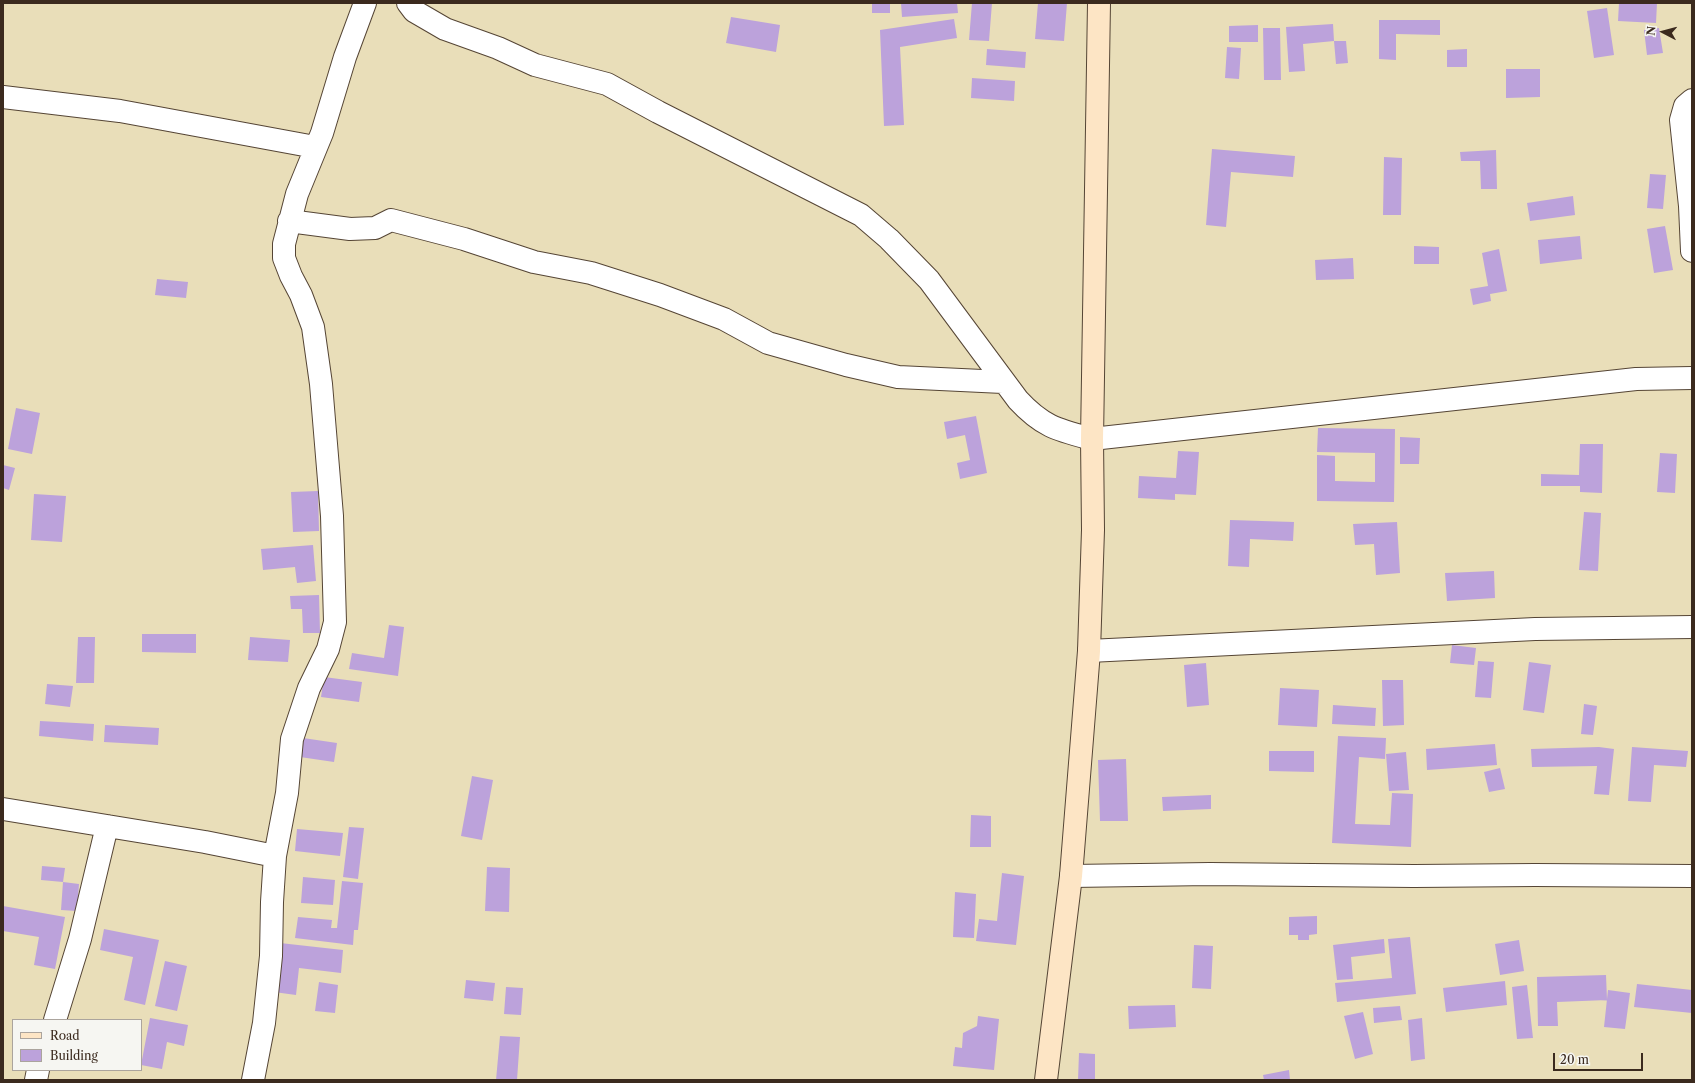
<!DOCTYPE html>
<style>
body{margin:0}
#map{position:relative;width:1695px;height:1083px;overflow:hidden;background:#e9deb9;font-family:"Libre Caslon Text",serif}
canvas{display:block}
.frame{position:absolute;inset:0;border:4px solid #3b2a1e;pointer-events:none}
.legend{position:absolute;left:12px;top:1019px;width:130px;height:52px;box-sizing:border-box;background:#f6f6f2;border:1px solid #aba49d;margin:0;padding:5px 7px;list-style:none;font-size:12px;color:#3b2a1e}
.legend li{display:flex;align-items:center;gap:8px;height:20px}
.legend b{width:20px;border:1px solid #aba49d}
.north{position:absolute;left:1643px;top:12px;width:40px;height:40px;-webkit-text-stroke:3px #f6f6f2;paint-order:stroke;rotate:276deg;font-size:11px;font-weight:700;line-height:16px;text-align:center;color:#3b2a1e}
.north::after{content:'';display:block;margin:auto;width:14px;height:18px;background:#3b2a1e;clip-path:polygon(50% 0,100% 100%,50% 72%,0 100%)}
.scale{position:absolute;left:1553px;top:1053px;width:90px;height:18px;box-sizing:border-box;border:2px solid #3b2a1e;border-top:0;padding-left:5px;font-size:12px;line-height:14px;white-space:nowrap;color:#3b2a1e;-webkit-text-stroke:3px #f6f6f2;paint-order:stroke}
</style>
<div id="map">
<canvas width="1695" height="1083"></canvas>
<div class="frame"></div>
<ul class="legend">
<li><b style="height:5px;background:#fde5c5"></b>Road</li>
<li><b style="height:11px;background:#bca2db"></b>Building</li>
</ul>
<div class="north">N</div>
<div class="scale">20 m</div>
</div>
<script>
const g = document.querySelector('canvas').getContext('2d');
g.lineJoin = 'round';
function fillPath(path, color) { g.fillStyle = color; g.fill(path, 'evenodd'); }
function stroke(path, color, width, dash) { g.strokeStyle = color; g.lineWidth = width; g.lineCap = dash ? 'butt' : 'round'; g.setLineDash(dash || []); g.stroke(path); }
fillPath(new Path2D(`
 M 872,3 L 890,3 L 890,13 L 872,13 Z
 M 901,3 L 957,3 L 958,13 L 902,17 Z
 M 972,3 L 992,3 L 989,41 L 969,40 Z
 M 1038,3 L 1067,3 L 1064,41 L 1035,39 Z
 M 1619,3 L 1657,3 L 1656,23 L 1618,21 Z
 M 1607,8 L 1614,55 L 1594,58 L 1587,11 Z
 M 731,17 L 780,25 L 776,52 L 726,43 Z
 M 954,19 L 957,38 L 900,47 L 904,125 L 884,126 L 880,30 Z
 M 1379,20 L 1440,20 L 1440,35 L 1396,34 L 1396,60 L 1379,59 Z
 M 1333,24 L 1334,41 L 1346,41 L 1348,63 L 1336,64 L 1334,41 L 1303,44 L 1305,71 L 1289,72 L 1286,27 Z
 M 1258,25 L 1258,42 L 1229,42 L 1229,26 Z
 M 1263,28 L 1280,28 L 1281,80 L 1264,80 Z
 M 1659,28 L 1663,53 L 1647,55 L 1644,30 Z
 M 1227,47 L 1241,48 L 1239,79 L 1225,78 Z
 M 987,49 L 1026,52 L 1025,68 L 986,65 Z
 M 1467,49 L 1467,67 L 1447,67 L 1447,50 Z
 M 1506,69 L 1540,69 L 1540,97 L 1506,98 Z
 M 972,78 L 1015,81 L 1014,101 L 971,98 Z
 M 1212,149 L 1295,156 L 1293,177 L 1231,172 L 1226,227 L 1206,225 Z
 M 1496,150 L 1497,189 L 1481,189 L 1480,161 L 1461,161 L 1460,152 Z
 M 1384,157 L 1402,158 L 1401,215 L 1383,215 Z
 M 1650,174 L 1666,175 L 1663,209 L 1647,208 Z
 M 1573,196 L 1575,215 L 1530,221 L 1527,203 Z
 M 1665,226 L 1673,270 L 1654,273 L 1647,229 Z
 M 1580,236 L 1582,259 L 1540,264 L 1538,240 Z
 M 1414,246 L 1439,247 L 1439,264 L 1414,264 Z
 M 1499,249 L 1507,291 L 1490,294 L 1491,301 L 1473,305 L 1470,289 L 1488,286 L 1482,253 Z
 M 1353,258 L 1354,279 L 1316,280 L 1315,260 Z
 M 157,279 L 188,282 L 186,298 L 155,295 Z
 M 16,408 L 40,413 L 32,454 L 8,449 Z
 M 976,416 L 987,473 L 960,479 L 957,463 L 970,460 L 965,435 L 947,439 L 944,422 Z
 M 1318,428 L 1395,429 L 1394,502 L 1317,501 L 1317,455 L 1335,456 L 1335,481 L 1375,482 L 1375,453 L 1317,452 Z
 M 1400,437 L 1420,438 L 1419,464 L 1400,464 Z
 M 1580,444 L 1603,444 L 1602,493 L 1580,492 L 1580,486 L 1541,486 L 1541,474 L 1579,475 Z
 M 1178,451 L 1199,452 L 1196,495 L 1175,494 L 1175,500 L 1138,498 L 1139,476 L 1176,478 Z
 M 1660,453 L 1677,454 L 1675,493 L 1657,492 Z
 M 3,465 L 15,468 L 9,490 L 3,488 Z
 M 318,491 L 319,531 L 293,532 L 291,492 Z
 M 34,494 L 66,496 L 62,542 L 31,540 Z
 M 1584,512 L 1601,513 L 1598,571 L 1579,570 Z
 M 1230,520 L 1294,522 L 1293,541 L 1250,539 L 1249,567 L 1228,566 Z
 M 1397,522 L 1400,573 L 1376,575 L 1374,544 L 1355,545 L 1353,524 Z
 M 313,545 L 316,581 L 297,583 L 295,567 L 263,570 L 261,549 Z
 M 1494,571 L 1495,598 L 1447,601 L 1445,573 Z
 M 319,595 L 320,633 L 303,633 L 302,609 L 291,609 L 290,596 Z
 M 389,625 L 404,627 L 398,676 L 349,669 L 352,653 L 384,658 Z
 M 142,634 L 196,634 L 196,653 L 142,652 Z
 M 78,637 L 95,637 L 94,683 L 76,683 Z
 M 250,637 L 290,640 L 288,662 L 248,660 Z
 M 1452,645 L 1476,648 L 1474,665 L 1450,663 Z
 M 1478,661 L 1494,662 L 1491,698 L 1475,697 Z
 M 1529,662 L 1551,665 L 1544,713 L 1523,710 Z
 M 1206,663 L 1209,705 L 1187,707 L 1184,665 Z
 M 324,677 L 362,682 L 359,702 L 321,697 Z
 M 1382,680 L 1403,680 L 1404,725 L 1383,726 Z
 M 47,684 L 73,686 L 70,707 L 45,704 Z
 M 1280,688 L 1319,690 L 1317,727 L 1278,725 Z
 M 1584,704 L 1597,706 L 1593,735 L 1581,734 Z
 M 1333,705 L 1376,708 L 1375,726 L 1332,724 Z
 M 40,721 L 94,724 L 93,741 L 39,736 Z
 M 105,725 L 159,728 L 158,745 L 104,742 Z
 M 1338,736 L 1386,738 L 1385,759 L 1359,757 L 1355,824 L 1390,825 L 1392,793 L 1413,794 L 1411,847 L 1332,843 Z
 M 303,738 L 337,743 L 334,762 L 300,757 Z
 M 1495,744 L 1497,765 L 1427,770 L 1426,749 Z
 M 1599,747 L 1614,749 L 1609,795 L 1594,794 L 1597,766 L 1532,767 L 1531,749 Z
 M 1632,747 L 1688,751 L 1686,767 L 1654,765 L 1651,802 L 1628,801 Z
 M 1269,751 L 1314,751 L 1314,772 L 1269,771 Z
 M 1406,752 L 1409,790 L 1389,791 L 1386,754 Z
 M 1126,759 L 1128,821 L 1100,821 L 1098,760 Z
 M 1500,768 L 1505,789 L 1489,792 L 1484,772 Z
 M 472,776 L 493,780 L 482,840 L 461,836 Z
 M 1211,795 L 1211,809 L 1163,811 L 1162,797 Z
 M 971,815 L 991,816 L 991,847 L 970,847 Z
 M 349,827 L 364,828 L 358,879 L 343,877 Z
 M 297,829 L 343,833 L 340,856 L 295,851 Z
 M 42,866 L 65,868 L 63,882 L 41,880 Z
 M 487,867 L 510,868 L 509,912 L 485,911 Z
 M 1002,873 L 1024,876 L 1016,945 L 976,941 L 979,919 L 997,921 Z
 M 303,877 L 335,880 L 333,905 L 301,903 Z
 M 342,881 L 363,883 L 358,930 L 354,930 L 353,945 L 295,938 L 298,917 L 332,920 L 331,928 L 337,928 Z
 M 63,882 L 79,884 L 77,911 L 61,910 Z
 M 955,892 L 976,894 L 974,938 L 953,937 Z
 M 3,906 L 65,917 L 55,969 L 34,965 L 39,937 L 3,931 Z
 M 1317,916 L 1317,934 L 1309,935 L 1309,940 L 1298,940 L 1298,935 L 1289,935 L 1289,917 Z
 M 104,929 L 159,940 L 145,1005 L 124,1000 L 133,957 L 100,950 Z
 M 1410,937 L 1416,994 L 1337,1002 L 1335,983 L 1392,978 L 1388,939 Z
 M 1384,939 L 1385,953 L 1351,957 L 1353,979 L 1337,980 L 1333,945 Z
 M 1519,940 L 1524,971 L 1500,975 L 1495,944 Z
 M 280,943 L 343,950 L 341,973 L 299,968 L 296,995 L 274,992 Z
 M 1194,945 L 1213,946 L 1211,989 L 1192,988 Z
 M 165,961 L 187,966 L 177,1011 L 155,1006 Z
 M 1606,975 L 1607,1000 L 1557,1002 L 1558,1026 L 1538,1026 L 1537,977 Z
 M 466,980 L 495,983 L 493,1001 L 464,998 Z
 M 1505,981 L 1507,1005 L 1446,1012 L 1443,988 Z
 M 319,982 L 338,985 L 335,1013 L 315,1011 Z
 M 1637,984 L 1692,990 L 1692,1013 L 1634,1007 Z
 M 1527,985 L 1533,1038 L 1517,1039 L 1512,987 Z
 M 506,987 L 523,988 L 521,1015 L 504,1014 Z
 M 1608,990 L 1630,993 L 1625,1029 L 1604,1027 Z
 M 1175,1005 L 1176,1027 L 1129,1029 L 1128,1006 Z
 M 1400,1006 L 1402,1020 L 1374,1023 L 1373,1008 Z
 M 1363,1012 L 1373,1054 L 1355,1059 L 1344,1016 Z
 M 978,1016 L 999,1019 L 994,1070 L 953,1066 L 955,1047 L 962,1048 L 963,1033 L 977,1026 Z
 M 150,1018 L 188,1025 L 184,1046 L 167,1042 L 162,1069 L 141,1065 Z
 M 1422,1018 L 1425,1059 L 1411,1061 L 1408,1020 Z
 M 500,1036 L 520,1037 L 517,1080 L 496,1080 Z
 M 1079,1053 L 1095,1054 L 1095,1080 L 1078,1080 Z
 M 1289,1070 L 1290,1080 L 1264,1080 L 1263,1075 Z`), '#bca2db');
const street = new Path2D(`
 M 408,3 L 414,11 L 445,29 L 498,48 L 535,65 L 607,84 L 658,112 L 861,215 L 889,239 L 929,280 L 1018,400 C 1043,427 1058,430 1092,439 L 1636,379 L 1692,378
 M 3,97 L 120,111 L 315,147
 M 1692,100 L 1685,106 L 1681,120 L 1690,206 L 1692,251
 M 289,221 L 350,229 L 375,228 L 391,220 L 464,239 L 534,262 L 591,273 L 660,295 L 724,319 L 768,343 L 846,365 L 898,377 L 1003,382
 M 1089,651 L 1535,629 L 1692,627
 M 3,809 L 205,842 L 275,856
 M 1071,876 L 1210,874 L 1414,876 L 1535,875 L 1692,876
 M 55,1020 L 80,939 L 107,826
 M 36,1080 L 38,1070
 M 253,1080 L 264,1023 L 271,956 L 272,902 L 275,856 L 287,793 L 292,739 L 309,688 L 328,649 L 335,622 L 332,516 L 321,384 L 313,327 L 301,295 L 291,276 L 284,258 L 284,244 L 297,194 L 322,133 L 345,57 L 365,3`);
const secondary = new Path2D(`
 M 1046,1080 L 1071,876 L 1089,651 L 1093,530 L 1092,439 L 1099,3`);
stroke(street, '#554535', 24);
stroke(secondary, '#554535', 24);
stroke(street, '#fff', 22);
stroke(secondary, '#fde5c5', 22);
</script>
